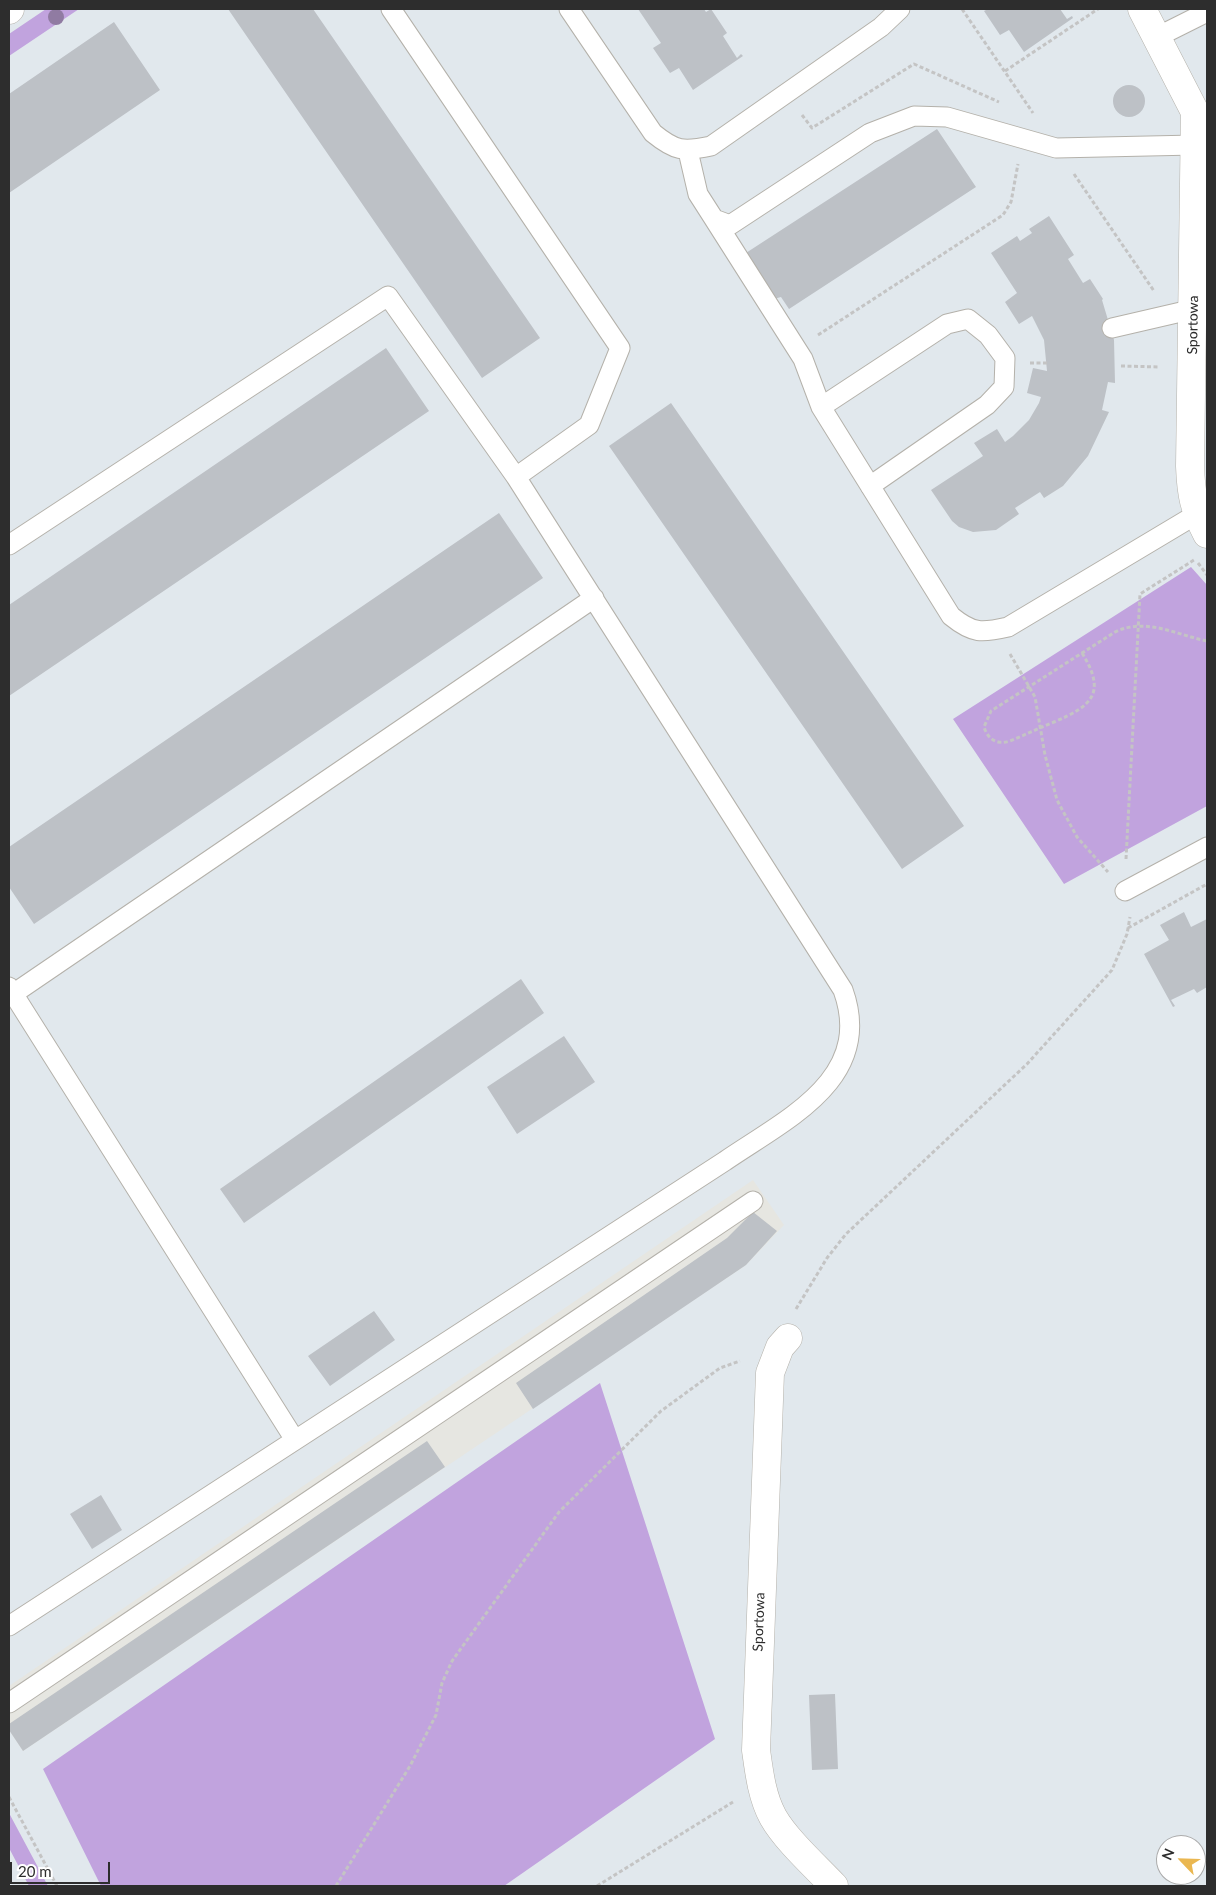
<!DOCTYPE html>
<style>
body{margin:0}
#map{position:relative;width:1216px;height:1895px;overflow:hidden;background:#e1e8ed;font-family:Lato,sans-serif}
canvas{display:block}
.frame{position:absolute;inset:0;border:10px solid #2d2d2d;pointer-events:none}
.north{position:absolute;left:1156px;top:1835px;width:50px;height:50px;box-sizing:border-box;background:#fff;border:1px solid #ababab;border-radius:50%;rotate:294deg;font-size:14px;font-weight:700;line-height:20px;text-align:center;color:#2d2d2d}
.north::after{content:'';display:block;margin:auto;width:18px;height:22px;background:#eab751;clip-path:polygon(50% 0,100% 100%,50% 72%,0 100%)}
.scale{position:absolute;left:10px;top:1862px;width:100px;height:22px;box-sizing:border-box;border:2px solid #2d2d2d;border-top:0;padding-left:6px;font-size:15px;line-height:18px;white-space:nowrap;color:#2d2d2d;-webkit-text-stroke:4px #fff;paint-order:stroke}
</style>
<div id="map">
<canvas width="1216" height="1895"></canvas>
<div class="frame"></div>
<div class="north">N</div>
<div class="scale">20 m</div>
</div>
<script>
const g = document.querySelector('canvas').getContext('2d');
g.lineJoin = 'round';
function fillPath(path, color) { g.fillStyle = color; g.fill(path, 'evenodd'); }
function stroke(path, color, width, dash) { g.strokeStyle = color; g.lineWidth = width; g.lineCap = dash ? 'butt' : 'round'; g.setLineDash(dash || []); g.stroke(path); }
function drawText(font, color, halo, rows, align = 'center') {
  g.font = font + ' Lato,sans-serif'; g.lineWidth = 4; g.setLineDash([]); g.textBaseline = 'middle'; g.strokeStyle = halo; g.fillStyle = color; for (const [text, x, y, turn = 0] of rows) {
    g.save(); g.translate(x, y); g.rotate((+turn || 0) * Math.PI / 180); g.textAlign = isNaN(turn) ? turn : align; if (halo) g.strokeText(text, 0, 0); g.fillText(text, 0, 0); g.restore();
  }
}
fillPath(new Path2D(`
 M 753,1180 L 784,1225 L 746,1265 L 23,1751 L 9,1730 L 9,1686 Z`), '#e6e6e1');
fillPath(new Path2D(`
 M 46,9 L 79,9 L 9,56 L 9,34 Z
 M 1191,567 L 1207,585 L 1207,806 L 1064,884 L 953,719 Z
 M 600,1383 L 715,1739 L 504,1886 L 101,1886 L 43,1769 Z
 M 9,1813 L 48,1886 L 29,1886 L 9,1848 Z`), '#c1a3de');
fillPath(new Path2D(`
 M 228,9 L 313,9 L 540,338 L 482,378 Z
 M 638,9 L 704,9 L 706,12 L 711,9 L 727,33 L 723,36 L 737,58 L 741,54 L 743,56 L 693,90 L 679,68 L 670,73 L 653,48 L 661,43 Z
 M 988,9 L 1060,9 L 1067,19 L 1072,16 L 1073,18 L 1024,52 L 1009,30 L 1000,35 L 984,11 Z
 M 114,22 L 160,90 L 9,193 L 9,94 Z
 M1113 101a16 16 0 1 1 32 0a16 16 0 1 1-32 0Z
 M 937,129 L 976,187 L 789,309 L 781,297 L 770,300 L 732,262 Z
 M 1049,216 L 1074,255 L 1068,259 L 1083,283 L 1090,279 L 1103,299 L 1102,300 L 1114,340 L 1115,383 L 1108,382 L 1102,410 L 1109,412 L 1088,456 L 1063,486 L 1044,498 L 1040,492 L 1015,508 L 1019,514 L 996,530 L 973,532 L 959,527 L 952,521 L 931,490 L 983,456 L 974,443 L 997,429 L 1005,442 L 1013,436 L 1029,420 L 1039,403 L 1041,397 L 1027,393 L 1033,368 L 1047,371 L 1044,340 L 1032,316 L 1019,324 L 1005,302 L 1017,293 L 991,253 L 1017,236 L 1020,241 L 1032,233 L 1029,229 Z
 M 386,348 L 429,411 L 9,696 L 9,605 Z
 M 671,403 L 964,826 L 902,869 L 609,446 Z
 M 499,513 L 543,578 L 34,924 L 9,887 L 9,847 Z
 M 1184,912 L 1191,927 L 1207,919 L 1207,987 L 1197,993 L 1194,989 L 1171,1000 L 1175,1006 L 1173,1007 L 1144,954 L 1169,940 L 1160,925 Z
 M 521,979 L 544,1013 L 244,1223 L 220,1189 Z
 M 564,1036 L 595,1082 L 517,1134 L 487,1087 Z
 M 753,1212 L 777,1231 L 746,1265 L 533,1409 L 516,1383 L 727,1238 Z
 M 374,1311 L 395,1340 L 330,1386 L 308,1356 Z
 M 427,1441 L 445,1467 L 23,1751 L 9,1730 L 9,1724 Z
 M 101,1495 L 122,1530 L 92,1549 L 70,1514 Z
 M 835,1694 L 838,1769 L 812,1770 L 809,1695 Z`), '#bdc1c6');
const service = new Path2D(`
 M 569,9 L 653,133 C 675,151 683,152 711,146 L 881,27 L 900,9
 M 1157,37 L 1207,12
 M 688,151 L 698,194 L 714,219 L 730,225 L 870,133 L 914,116 L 947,117 L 1056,148 L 1195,145
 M 714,219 L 803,359 L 821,407 L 951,616 C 973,634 982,633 1008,627 L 1197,514
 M 1112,328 L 1194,309
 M 821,407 L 947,324 L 968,319 L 988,335 L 1005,358 L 1004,387 L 987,405 L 870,486
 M 9,545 L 388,296 L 516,477
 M 1125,891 L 1207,847
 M 9,987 L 295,1440
 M 13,994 L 594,598
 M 9,1626 L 725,1161 C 786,1119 875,1079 843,990 L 516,477 L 589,425 L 620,348 L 391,9
 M 9,1703 L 753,1201`);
const minor = new Path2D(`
 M 1142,9 L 1195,112 L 1190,466 C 1191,494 1194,509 1207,534
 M 788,1338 L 780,1347 L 770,1373 L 756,1750 C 759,1772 762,1797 773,1817 C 786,1840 816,1867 834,1886`);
const secondary = new Path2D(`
 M 9,10 L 10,9`);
stroke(service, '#b4b1aa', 21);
stroke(minor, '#b4b1aa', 29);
stroke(secondary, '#b4b1aa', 29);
stroke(new Path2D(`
 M 962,9 L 1033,113
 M 1005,71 L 1098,9
 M 802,115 L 812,128 L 914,64 L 999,102
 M 1074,174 L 1154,291
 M 818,335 L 1003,215 L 1011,202 L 1018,164
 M 1030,363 L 1047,363
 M 1121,366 L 1160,367
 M 1198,563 L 1207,575
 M 1082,653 C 1107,693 1092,706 1054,722 C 1039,728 1025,735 1010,741 C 998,745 988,740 984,727 L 991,711 L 1115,632 C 1146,617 1177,635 1207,641
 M 1010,654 L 1035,697 L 1045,755 L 1057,800 L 1077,837 L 1108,872
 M 1126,859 L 1140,594 L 1194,560
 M 1128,928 L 1207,884
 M 796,1309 L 827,1258 L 846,1234 L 1027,1064 L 1112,970 L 1127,934 L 1130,917
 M 9,1797 L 57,1886
 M 336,1886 L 410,1766 L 436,1715 L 442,1683 L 452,1661 L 559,1512 L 661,1411 L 720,1368 L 740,1361
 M 597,1886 L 733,1802`), '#c4c4c4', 3, [4, 2.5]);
stroke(service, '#fff', 19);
stroke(minor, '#fff', 28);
stroke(secondary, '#fff', 28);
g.fillStyle = '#907ba2';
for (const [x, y] of [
 [56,17]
]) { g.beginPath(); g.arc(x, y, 8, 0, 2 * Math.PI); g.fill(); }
drawText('14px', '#2d2d2d', '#fff', [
 ["Sportowa",1193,325,-89],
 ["Sportowa",759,1622,-88]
]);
</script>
